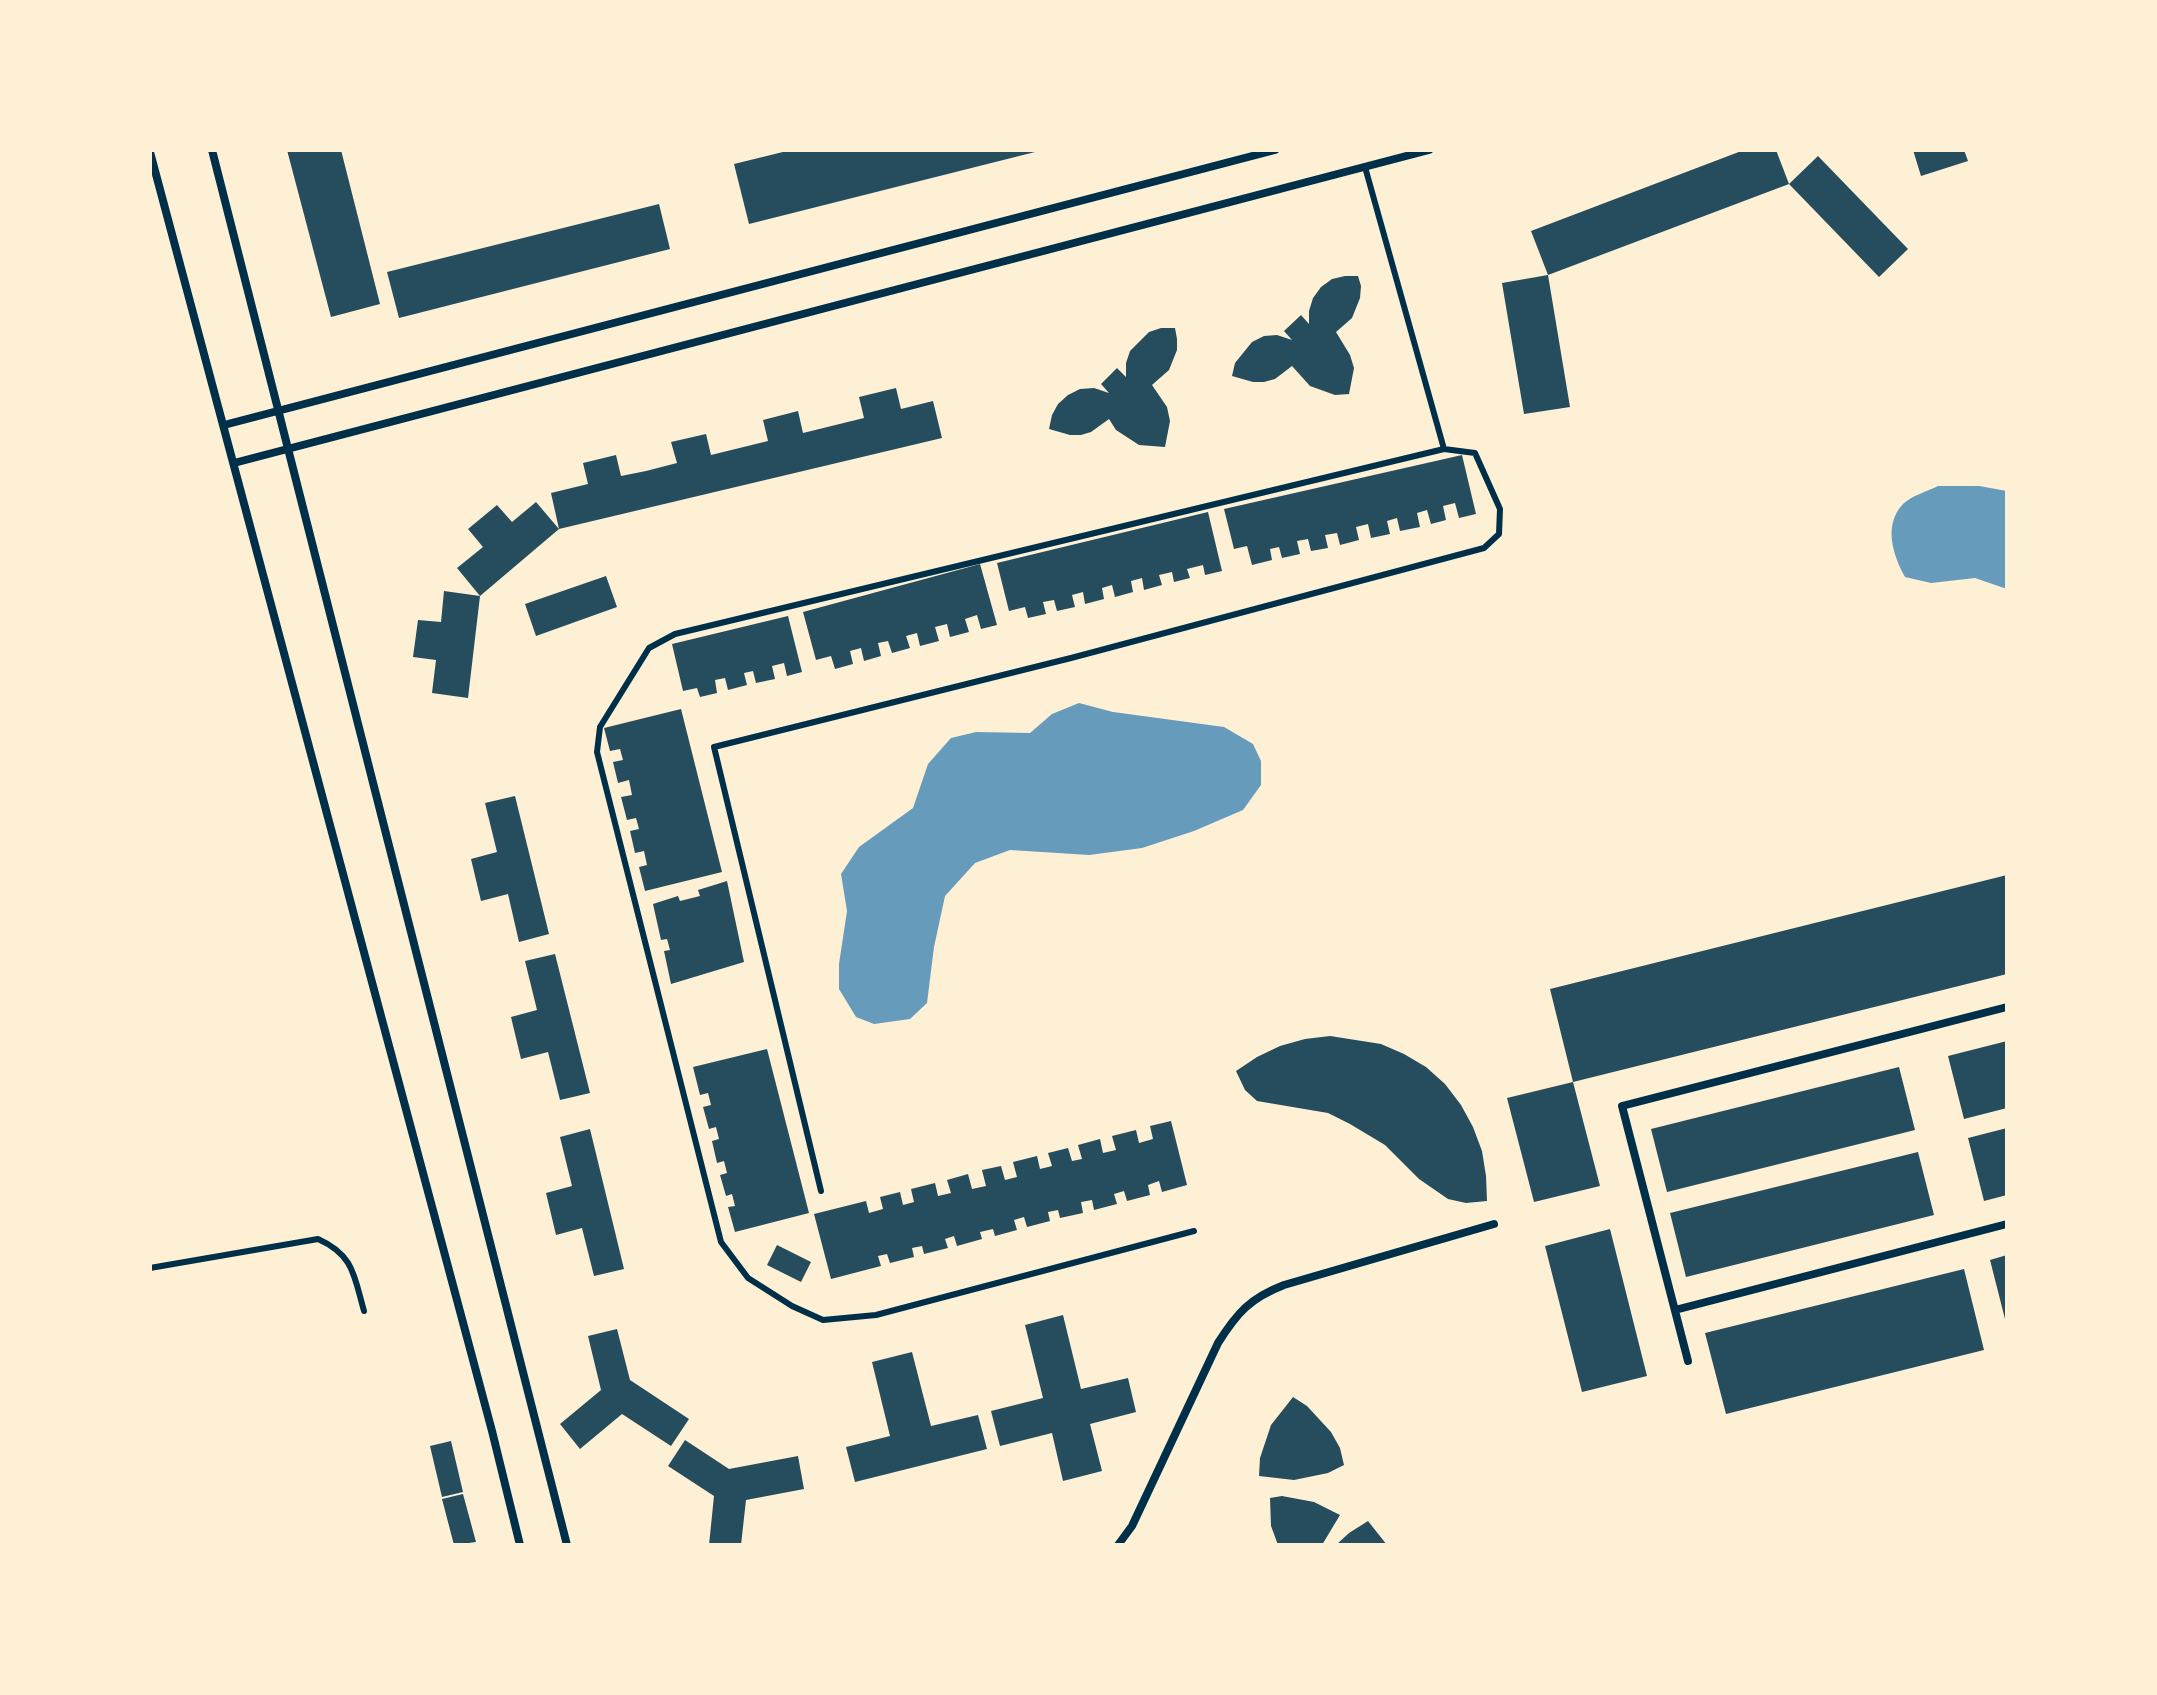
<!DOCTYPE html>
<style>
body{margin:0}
#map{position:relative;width:2157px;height:1695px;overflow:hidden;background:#fdf0d5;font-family:"Archivo Narrow",sans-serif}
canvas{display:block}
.frame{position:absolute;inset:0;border:152px solid #fdf0d5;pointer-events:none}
</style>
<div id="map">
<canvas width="2157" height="1695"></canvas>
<div class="frame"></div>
</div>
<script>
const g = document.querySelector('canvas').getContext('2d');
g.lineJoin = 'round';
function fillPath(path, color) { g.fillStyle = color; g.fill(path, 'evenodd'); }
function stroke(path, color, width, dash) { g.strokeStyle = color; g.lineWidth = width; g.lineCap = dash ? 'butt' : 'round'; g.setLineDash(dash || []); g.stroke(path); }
fillPath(new Path2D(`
 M 1938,486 L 1979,486 L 2007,491 L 2007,589 L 1975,578 L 1931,583 L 1905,577 C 1893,555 1883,525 1903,504 C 1911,496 1928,491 1938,486 Z
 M 1079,703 L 1113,712 L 1224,727 L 1253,744 L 1261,761 L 1261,785 L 1243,810 L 1194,831 L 1142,848 L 1089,855 L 1010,850 L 975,863 L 945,896 L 934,947 L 927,1003 L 910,1019 L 874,1024 L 856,1017 L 839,989 L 839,964 L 847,911 L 841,874 L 859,847 L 913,808 L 928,764 L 951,738 L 976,732 L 1030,733 L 1052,714 Z`), '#669bbc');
fillPath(new Path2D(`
 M 287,150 L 341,150 L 380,304 L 331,317 Z
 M 791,150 L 1039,150 L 1039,151 L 749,224 L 734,164 Z
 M 1744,150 L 1776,150 L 1789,184 L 1818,156 L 1908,249 L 1879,277 L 1789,184 L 1548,275 L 1570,407 L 1524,414 L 1502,283 L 1548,275 L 1531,231 Z
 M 1913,150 L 1964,150 L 1968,161 L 1921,176 Z
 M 659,204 L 670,249 L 399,318 L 387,272 Z
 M 1345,276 L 1358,276 L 1361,286 L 1360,298 L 1352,318 L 1336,332 L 1350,355 L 1354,368 L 1349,394 L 1335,395 L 1310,386 L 1292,366 L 1275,379 L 1264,382 L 1253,382 L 1232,376 L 1235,363 L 1252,342 L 1264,336 L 1277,335 L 1292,340 L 1284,331 L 1301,315 L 1309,324 L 1309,311 L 1313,298 L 1321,287 L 1332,279 Z
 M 1161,328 L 1175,328 L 1177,339 L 1177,350 L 1169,370 L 1152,385 L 1167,407 L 1170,421 L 1165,447 L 1139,445 L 1116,430 L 1109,419 L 1091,432 L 1081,435 L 1070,435 L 1049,429 L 1052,415 L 1058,404 L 1068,395 L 1080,389 L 1094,388 L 1109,393 L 1101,384 L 1117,368 L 1126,377 L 1126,363 L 1130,351 L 1149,332 Z
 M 896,388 L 901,409 L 933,401 L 942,438 L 559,529 L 480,596 L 457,568 L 483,547 L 468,529 L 497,505 L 512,522 L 536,502 L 559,529 L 551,493 L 588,484 L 583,463 L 616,455 L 621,476 L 646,471 L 677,463 L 671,442 L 706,434 L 711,455 L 768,441 L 763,420 L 798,411 L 803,433 L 864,418 L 859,397 Z
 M 1462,455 L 1476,514 L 1459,518 L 1455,503 L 1443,506 L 1446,520 L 1431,524 L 1427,510 L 1417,513 L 1420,527 L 1400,531 L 1397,518 L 1387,521 L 1390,534 L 1371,538 L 1368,524 L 1356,527 L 1359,540 L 1340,545 L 1337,533 L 1325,535 L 1328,548 L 1311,551 L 1308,539 L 1297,541 L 1300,554 L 1282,558 L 1279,547 L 1270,549 L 1272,560 L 1252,565 L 1247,546 L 1234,549 L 1224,509 Z
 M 1208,512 L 1222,571 L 1205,575 L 1203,565 L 1187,569 L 1190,578 L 1174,582 L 1172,572 L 1159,575 L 1162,585 L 1144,590 L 1142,578 L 1131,581 L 1133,592 L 1115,597 L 1112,585 L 1102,588 L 1104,599 L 1085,604 L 1083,592 L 1072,595 L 1075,607 L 1057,611 L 1054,600 L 1043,602 L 1046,614 L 1028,618 L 1025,607 L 1009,611 L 997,563 Z
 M 980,564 L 997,625 L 981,629 L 977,615 L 965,619 L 969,632 L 950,637 L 947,624 L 935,627 L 939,641 L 920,646 L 917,633 L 906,636 L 910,648 L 892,653 L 888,641 L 878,643 L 881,656 L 864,661 L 861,648 L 850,651 L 853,664 L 835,669 L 831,656 L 816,660 L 803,612 Z
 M 606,576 L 617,607 L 536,636 L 525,604 Z
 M 444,591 L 480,596 L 468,698 L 432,693 L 436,660 L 413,657 L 418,620 L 441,622 Z
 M 788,616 L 802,672 L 787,676 L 784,663 L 772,666 L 775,679 L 756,683 L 753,671 L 744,673 L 747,685 L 728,690 L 725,678 L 715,680 L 717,693 L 700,697 L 697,688 L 683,691 L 672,644 Z
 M 681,709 L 722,872 L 645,891 L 639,867 L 647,865 L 644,851 L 635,853 L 630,831 L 639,829 L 636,818 L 627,820 L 621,797 L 632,795 L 629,780 L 618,783 L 613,762 L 623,760 L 620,749 L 610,751 L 604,728 Z
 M 515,796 L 549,934 L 519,942 L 508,894 L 481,901 L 471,859 L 497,852 L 485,803 Z
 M 2007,875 L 2007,974 L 1573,1082 L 1550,989 Z
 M 727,881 L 744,962 L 671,984 L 664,951 L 670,950 L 667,939 L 661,940 L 653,904 L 678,896 L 680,901 L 700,896 L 698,890 Z
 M 555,954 L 590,1093 L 560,1100 L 548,1052 L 521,1059 L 511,1017 L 537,1010 L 525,961 Z
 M 1330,1036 L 1381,1044 L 1404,1054 L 1426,1067 L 1445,1084 L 1461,1105 L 1473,1127 L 1482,1151 L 1486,1176 L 1487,1201 L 1466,1203 L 1448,1199 L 1419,1179 L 1385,1145 L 1350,1124 L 1328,1113 L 1257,1101 L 1245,1090 L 1236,1071 L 1257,1057 L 1280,1046 L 1305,1039 Z
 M 2007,1041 L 2007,1108 L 1964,1119 L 1948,1056 Z
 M 767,1049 L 809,1213 L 735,1232 L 728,1207 L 735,1206 L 732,1194 L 726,1196 L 720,1175 L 727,1173 L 724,1161 L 717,1163 L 712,1141 L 719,1139 L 716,1127 L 709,1129 L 703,1107 L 711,1105 L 708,1093 L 700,1095 L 693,1067 Z
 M 1899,1067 L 1915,1130 L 1667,1192 L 1651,1129 Z
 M 1573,1082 L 1600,1186 L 1534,1202 L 1507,1098 Z
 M 1171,1121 L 1187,1185 L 1162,1192 L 1159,1181 L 1148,1185 L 1150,1195 L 1127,1201 L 1124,1191 L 1114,1194 L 1117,1204 L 1094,1210 L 1092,1200 L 1081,1202 L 1083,1213 L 1060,1218 L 1058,1210 L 1048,1212 L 1050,1221 L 1027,1227 L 1024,1217 L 1014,1220 L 1017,1230 L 995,1236 L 993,1229 L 980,1232 L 982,1239 L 957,1246 L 954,1236 L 945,1239 L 948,1248 L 924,1254 L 922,1246 L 912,1248 L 914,1257 L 890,1263 L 887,1254 L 878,1256 L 881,1266 L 831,1279 L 814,1214 L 866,1201 L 869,1213 L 883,1209 L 880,1197 L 900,1192 L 903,1205 L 914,1202 L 911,1189 L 935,1183 L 938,1196 L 951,1193 L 947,1180 L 968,1174 L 972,1189 L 986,1186 L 982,1170 L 1001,1166 L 1005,1180 L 1017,1177 L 1013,1162 L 1037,1156 L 1040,1169 L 1052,1166 L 1048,1153 L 1068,1148 L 1072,1161 L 1082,1159 L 1078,1145 L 1100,1139 L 1103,1153 L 1116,1150 L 1112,1136 L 1136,1130 L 1139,1143 L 1153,1139 L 1150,1126 Z
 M 2007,1128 L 2007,1195 L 1984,1201 L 1968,1138 Z
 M 590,1129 L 624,1269 L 594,1276 L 582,1228 L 556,1235 L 546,1193 L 572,1186 L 560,1137 Z
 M 1918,1152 L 1934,1215 L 1686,1277 L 1670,1213 Z
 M 1610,1229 L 1647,1376 L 1582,1392 L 1545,1246 Z
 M 777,1245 L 811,1262 L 801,1282 L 767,1265 Z
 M 2007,1255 L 2007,1323 L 2006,1323 L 1990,1260 Z
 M 1964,1269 L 1984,1350 L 1726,1414 L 1705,1333 Z
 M 1063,1315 L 1081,1389 L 1128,1378 L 1136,1412 L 1090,1424 L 1102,1471 L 1063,1481 L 1052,1433 L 1000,1446 L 991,1411 L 1043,1398 L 1025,1325 Z
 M 617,1329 L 630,1380 L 689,1419 L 671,1446 L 622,1414 L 580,1449 L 560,1424 L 601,1390 L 588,1336 Z
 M 912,1352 L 931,1426 L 978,1415 L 987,1449 L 855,1482 L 846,1447 L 890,1436 L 872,1362 Z
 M 1293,1397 L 1307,1406 L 1331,1432 L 1340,1448 L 1344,1465 L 1328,1473 L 1294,1480 L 1259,1476 L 1260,1458 L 1271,1425 Z
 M 685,1440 L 729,1469 L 798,1456 L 804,1489 L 746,1500 L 741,1545 L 709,1545 L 714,1496 L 668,1466 Z
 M 451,1441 L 463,1492 L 442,1497 L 430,1446 Z
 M 463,1494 L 476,1542 L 454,1545 L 442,1499 Z
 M 1282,1496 L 1314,1502 L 1340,1515 L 1322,1545 L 1278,1545 L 1271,1526 L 1270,1498 Z
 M 1368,1521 L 1387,1545 L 1336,1545 L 1349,1533 Z`), '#264d5e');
stroke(new Path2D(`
 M 821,1191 L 714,747 L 1071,658 L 1484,548 L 1499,534 L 1500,509 L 1475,453 L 1444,449
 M 1194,1231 L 876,1315 L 823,1320 L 792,1306 L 748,1278 L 721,1242 L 597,752 L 600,727 L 649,648 L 675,634 L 1444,449 L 1365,167
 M 150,1268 L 318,1239 C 354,1255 354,1276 364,1311`), '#003049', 6);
stroke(new Path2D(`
 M 212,150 L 567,1545
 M 150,152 L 492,1431 L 520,1545
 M 224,425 L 1275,150
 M 234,463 L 1429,150
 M 1675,1310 L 2007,1224
 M 1688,1361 L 1622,1106 L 2007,1007
 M 1118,1545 L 1132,1526 L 1218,1343 C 1237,1313 1250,1298 1284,1285 L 1494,1224`), '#003049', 8);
</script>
